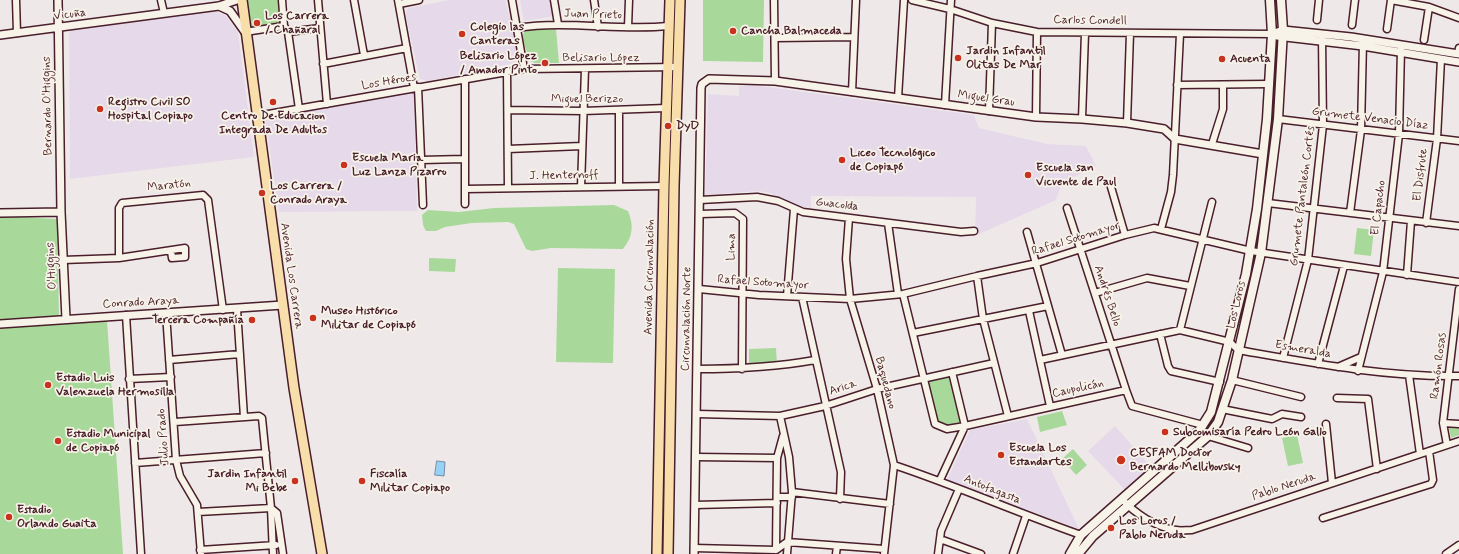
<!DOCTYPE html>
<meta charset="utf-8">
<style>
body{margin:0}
canvas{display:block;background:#efe8e9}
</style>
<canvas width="1459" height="554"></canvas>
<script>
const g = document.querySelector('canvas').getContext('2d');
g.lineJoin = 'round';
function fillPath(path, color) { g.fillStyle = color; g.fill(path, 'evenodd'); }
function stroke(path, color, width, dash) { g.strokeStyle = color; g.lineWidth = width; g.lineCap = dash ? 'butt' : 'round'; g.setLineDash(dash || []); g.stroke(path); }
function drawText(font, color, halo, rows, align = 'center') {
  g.font = font + ' Mynerve,sans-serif'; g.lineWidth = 3.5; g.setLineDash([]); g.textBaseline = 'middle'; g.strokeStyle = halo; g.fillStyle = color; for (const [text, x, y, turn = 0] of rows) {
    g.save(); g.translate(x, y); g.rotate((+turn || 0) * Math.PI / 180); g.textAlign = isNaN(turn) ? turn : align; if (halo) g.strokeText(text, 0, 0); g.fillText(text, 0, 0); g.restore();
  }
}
fillPath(new Path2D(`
 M 450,0 L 505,0 L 519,55 L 515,63 L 428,81 L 420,79 L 405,13 L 409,8 Z
 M 520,0 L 552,0 L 555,16 L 524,21 Z
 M 214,11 L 226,16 L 238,32 L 254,157 L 70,179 L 69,28 Z
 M 753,85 L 974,115 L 979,128 L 1047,144 L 1086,146 L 1096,166 L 1062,183 L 1056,200 L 975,236 L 976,197 L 811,196 L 811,208 L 800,206 L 770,193 L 758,191 L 705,195 L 708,94 L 739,96 L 739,86 Z
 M 414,91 L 417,211 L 279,212 L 265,119 Z
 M 1027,419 L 1079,529 L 947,480 L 970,430 Z
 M 1115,426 L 1152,468 L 1125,490 L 1088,451 Z`), '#e6daea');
fillPath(new Path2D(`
 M 246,0 L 281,0 L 283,24 L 250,29 Z
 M 703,0 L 764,0 L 763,62 L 703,61 Z
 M 556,29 L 559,63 L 535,63 L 530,61 L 522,38 L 524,32 L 532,30 Z
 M 614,205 L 628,211 C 634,225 633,237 623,249 L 551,248 L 532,251 L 526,249 L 514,224 L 508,222 L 472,223 L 445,227 L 436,231 L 426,231 L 423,225 L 422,215 L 428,210 L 459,212 L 494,208 Z
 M 0,216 L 57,219 L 59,316 L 0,320 Z
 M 1357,228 L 1374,230 L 1371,256 L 1354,254 Z
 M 429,258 L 456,259 L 455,272 L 429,271 Z
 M 558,268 L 615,269 L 613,363 L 556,362 Z
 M 107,320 L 123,554 L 0,554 L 0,328 Z
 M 776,348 L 777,364 L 749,365 L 749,349 Z
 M 951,376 L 962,423 L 947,426 L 937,422 L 928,383 L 929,381 Z
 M 1062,411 L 1067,425 L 1040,432 L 1037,417 Z
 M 1449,428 L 1459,428 L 1459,435 L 1451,438 Z
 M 1297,435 L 1303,463 L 1288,466 L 1282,438 Z
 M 1073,449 L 1087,465 L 1076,475 L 1062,459 Z`), '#a9d99a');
const water = new Path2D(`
 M 437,461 L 445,462 L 444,476 L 435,475 Z`);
fillPath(water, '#95d3f6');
stroke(water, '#778ba5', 1);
const minor = new Path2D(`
 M 16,0 L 17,33
 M 161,0 L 164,13
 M 282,0 L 284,26 L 288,32 L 299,109
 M 318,0 L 327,104
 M 354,0 L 364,55
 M 398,0 L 414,88
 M 512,0 L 524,69
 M 554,0 L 558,24
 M 594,0 L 598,27
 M 774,0 L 775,81
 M 912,0 L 950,9 L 992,23 L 1037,32 L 1272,34
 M 1391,0 L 1429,7 L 1459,18
 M 399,4 L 419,0
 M 1317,20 L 1319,0
 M 1352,25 L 1355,0
 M 628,27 L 629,0
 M 517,28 C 567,20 618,31 668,26
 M 1387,29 L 1391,0
 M 245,32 L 284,26
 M 288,32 L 320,28
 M 775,38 L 854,37
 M 1424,40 L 1429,7
 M 1458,54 L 1459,48
 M 323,64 L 407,48
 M 507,71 L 508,188
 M 1177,85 L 1268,84
 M 418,87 L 423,205
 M 852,92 L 856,0
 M 898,98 L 904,0
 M 945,105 L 951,0
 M 508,110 L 583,111 L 666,108
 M 619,110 L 619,186
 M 989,111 L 992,23
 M 257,116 L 524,69 L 677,67
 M 1036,117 L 1037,32
 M 1082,119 L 1085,33
 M 1278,119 L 1459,141
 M 1127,123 L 1130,33
 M 1212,144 L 1223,109 L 1223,85
 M 508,149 L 582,146
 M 421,160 L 464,159
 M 581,187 L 585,69
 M 1111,187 L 1125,235
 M 465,189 L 664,186
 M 700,200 L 757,197 L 778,201 L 803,212 L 961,232 L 974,231
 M 1268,203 L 1459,226
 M 465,204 L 465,79
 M 1067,208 L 1126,390
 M 1350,213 L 1361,130 L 1363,42
 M 700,214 L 735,213 L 743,219 L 742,369
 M 849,218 L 846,259 L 850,299 L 877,389 L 894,465 L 884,554
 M 888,223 L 898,294
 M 1426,223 L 1437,139 L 1441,59
 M 1161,229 L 1171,192 L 1173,175 L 1180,34
 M 1027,232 L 1062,355
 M 119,258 L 119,208 L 122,203 L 203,195 L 208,200 L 223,310
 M 63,260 L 119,258 L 185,248 L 185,257 L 172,258 L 171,251
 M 1407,275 L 1411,221
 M 977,276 L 983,319 L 1008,416
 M 699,289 L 759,295 L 850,299 L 903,294 L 977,276 L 1037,263 L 1125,235 L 1154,228 L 1251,251 L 1459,282
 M 1095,293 L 1147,278 L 1190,286
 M 903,294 L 935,424 L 947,429 L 965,426 L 1126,390 L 1132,406 L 1203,425
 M 787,296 L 794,209
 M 802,297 L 841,472 L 840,499
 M 237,309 L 244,417
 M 1029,311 L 1050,406
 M 166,313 L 176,460 L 180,476 L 197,505 L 201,554
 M 126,315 L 141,554
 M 1180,330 L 1212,202
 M 913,333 L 1048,306
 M 1160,334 L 1168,366 L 1171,371 L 1220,382
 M 1283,358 L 1308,260 L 1323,125 L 1322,37
 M 169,360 L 240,354
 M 1040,360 L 1180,330 L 1230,342 L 1238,350 C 1312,363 1384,377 1459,376
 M 1318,364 L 1344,266
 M 1338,367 L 1361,357
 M 697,369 C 738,369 776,367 815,360
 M 1358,371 L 1383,272 L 1399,134 L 1401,49
 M 1409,375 L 1420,454
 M 129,379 L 171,377
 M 1232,380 L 1301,397
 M 1337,398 L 1368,399 L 1377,469
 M 1222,409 L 1272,419 L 1282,414 L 1301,417
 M 697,414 L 780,416 L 825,406 L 877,389 L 994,363
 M 780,416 L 789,457 L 792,492 L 787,554
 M 175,422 L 259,416 L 262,418 L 271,508 L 273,554
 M 1443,423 L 1459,424
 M 1326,424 L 1332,483
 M 1208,436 L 1248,448
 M 1447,445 L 1443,423 L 1459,289
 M 696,457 L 777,458
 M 135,463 L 266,453
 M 894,465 C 957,486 1018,513 1081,535
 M 940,480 L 965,426 L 952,372
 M 792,492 L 890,504
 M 777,497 L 792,497
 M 1122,499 C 1134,513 1157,528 1176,530 C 1181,531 1186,530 1192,530 L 1459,441
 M 695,505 L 777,503
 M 198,512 L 271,508 L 277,513 L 283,554
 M 1323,518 L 1431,484 L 1433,480 L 1429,451
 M 940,539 L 981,554
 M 694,548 L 776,550
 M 200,550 L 276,545
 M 776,550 L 777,458 L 783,436
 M 776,550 L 787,542 L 884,549
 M 836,554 L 837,546
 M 938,554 L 941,531 L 959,489
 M 1013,554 L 1026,516
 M 1446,554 L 1459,545`);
const tertiary = new Path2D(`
 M 58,0 L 61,212 L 66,319
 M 219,6 L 230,11 L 245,32
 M 1272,34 L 1283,30 L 1351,37 L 1459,54
 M 0,35 L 219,6 L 237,0
 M 1277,36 L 1363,46 L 1459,62
 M 0,213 L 61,212
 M 0,324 L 283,305
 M 694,554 L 701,88 L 702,84 L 709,79 L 775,81 L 1036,117 L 1082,119 L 1127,123 L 1164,129 L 1175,139 L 1263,154`);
const secondary = new Path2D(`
 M 1070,554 L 1081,535 L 1199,431 L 1211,412 L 1246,274 L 1257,209 L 1267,119 L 1272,34 L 1270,0
 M 1078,554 L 1093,536 L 1208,436 L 1218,422 L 1232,380 L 1261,253 L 1278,119 L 1283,30 L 1281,0`);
const primary = new Path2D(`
 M 242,0 L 294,388 L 322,554
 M 657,554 L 664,186 L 670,0
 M 668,554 L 674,186 L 680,0`);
stroke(minor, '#4a1f2b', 9);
stroke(tertiary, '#4a1f2b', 10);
stroke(secondary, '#4a1f2b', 11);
stroke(primary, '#4a1f2b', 12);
stroke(minor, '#f7f3e8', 6);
stroke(tertiary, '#f7f3e8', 7);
stroke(secondary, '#f7f3e8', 8);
stroke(primary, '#f8deab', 9);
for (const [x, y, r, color] of [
 [257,23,4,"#c8321e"],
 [733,31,4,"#c8321e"],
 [462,34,4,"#c8321e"],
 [958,58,4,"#c8321e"],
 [1222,59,4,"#c8321e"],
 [545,63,4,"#c8321e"],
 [273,102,4,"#c8321e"],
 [100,109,4,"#c8321e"],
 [668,126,4,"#c8321e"],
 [842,160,4,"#c8321e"],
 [344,165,4,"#c8321e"],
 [1028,175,4,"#c8321e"],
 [262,193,4,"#c8321e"],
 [313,318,4,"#c8321e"],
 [252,320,4,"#c8321e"],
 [48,385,4,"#c8321e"],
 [1165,432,4,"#c8321e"],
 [58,441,4,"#c8321e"],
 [1001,455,4,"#c8321e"],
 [1121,460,5,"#c8321e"],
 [295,481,4,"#c8321e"],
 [362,481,4,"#c8321e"],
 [9,517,4,"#c8321e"],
 [1111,528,4,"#c8321e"]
]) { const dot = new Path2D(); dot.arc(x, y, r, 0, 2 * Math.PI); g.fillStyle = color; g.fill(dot); stroke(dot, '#f7f3e8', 1.5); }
drawText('12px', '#4a1f2b', '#f7f3e8', [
 ["Vicuña",70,15,-7],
 ["Juan Prieto",593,15,2],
 ["Carlos Condell",1090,21,1],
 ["Belisario López",601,58],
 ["Los Héroes",389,82,-10],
 ["Miguel Berizzo",587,99],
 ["Miguel Grau",986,99,8],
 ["Bernardo O'Higgins",48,106,-91],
 ["Grumete Venacio Díaz",1370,119,7],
 ["El Disfrute",1421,175,-83],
 ["J. Henternoff",564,176,-1],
 ["Maratón",169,186,-6],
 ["Grumete Pantaleón Cortés",1303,196,-83],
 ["Guacolda",837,205,7],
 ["El Capacho",1379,208,-83],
 ["Rafael Sotomayor",1076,239,-17],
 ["Lima",732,247,-89],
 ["O'Higgins",52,266,-93],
 ["Avenida Los Carrera",291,276,82],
 ["Avenida Circunvalación",650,277,-89],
 ["Rafael Sotomayor",763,283,4],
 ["Andrés Bello",1107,296,72],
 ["Conrado Araya",141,303,-3],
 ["Los Loros",1237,305,-77],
 ["Circunvalación Norte",687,319,-89],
 ["Esmeralda",1303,350,10],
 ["Ramón Rosas",1439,366,-83],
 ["Baquedano",885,383,75],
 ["Arica",843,388,-18],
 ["Caupolicán",1078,389,-12],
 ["Julio Prado",164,437,-94],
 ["Pablo Neruda",1284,487,-18],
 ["Antofagasta",992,490,22]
]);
drawText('bold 12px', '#4a1f2b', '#f7f3e8', [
 ["Los Carrera",265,16],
 ["/ Chañaral",265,30],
 ["Colegio las",470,27],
 ["Canteras",470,41],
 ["Cancha Balmaceda",741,31],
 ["Jardin Infantil",966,51],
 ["Olitas De Mar",966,65],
 ["Belisario López",537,56,"right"],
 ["/ Amador Pinto",537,70,"right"],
 ["Acuenta",1230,59],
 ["Registro Civil SO",108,102],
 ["Hospital Copiapo",108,116],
 ["Centro De Educacion",273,116,"center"],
 ["Integrada De Adultos",273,130,"center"],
 ["DyD",676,126],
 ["Liceo Tecnológico",850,153],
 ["de Copiapó",850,167],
 ["Escuela Maria",352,158],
 ["Luz Lanza Pizarro",352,172],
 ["Escuela san",1036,168],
 ["Vicvente de Paul",1036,182],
 ["Los Carrera /",270,186],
 ["Conrado Araya",270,200],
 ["Museo Histórico",321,311],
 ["Militar de Copiapó",321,325],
 ["Tercera Compañía",244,320,"right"],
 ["Estadio Luis",56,378],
 ["Valenzuela Hermosilla",56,392],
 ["Subcomisaría Pedro León Gallo",1173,432],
 ["Estadio Municipal",66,434],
 ["de Copiapó",66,448],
 ["Escuela Los",1009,448],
 ["Estandartes",1009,462],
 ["CESFAM Doctor",1130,453],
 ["Bernardo Mellibovsky",1130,467],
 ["Jardin Infantil",287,474,"right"],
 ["Mi Bebe",287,488,"right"],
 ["Fiscalía",370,474],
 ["Militar Copiapo",370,488],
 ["Estadio",17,510],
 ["Orlando Guaita",17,524],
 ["Los Loros /",1119,521],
 ["Pablo Neruda",1119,535]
], 'left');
</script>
